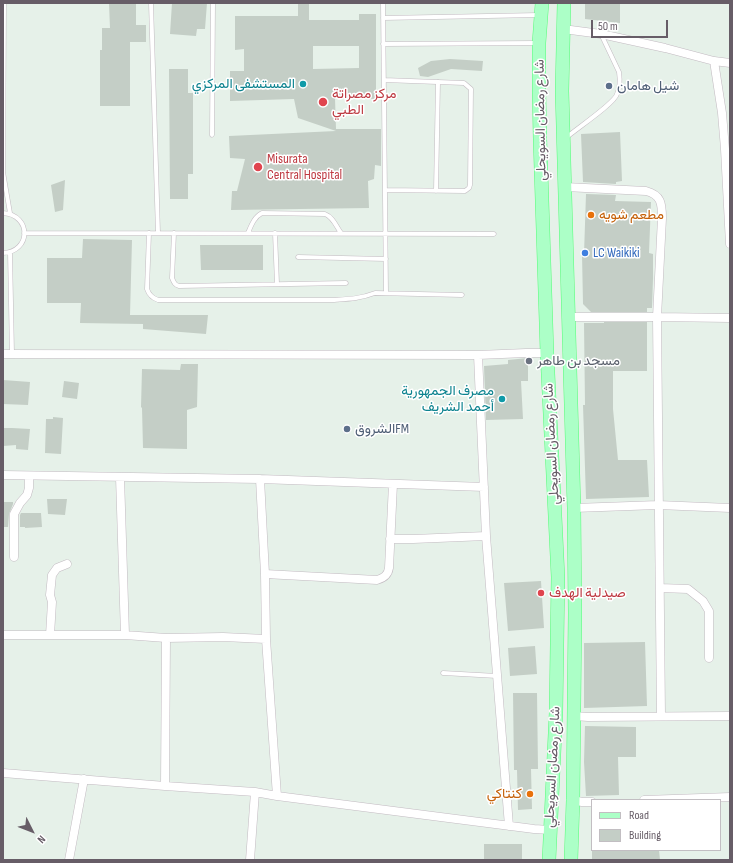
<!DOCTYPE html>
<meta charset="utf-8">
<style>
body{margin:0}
#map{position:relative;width:733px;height:863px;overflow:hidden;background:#e6f1e9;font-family:"Sofia Sans Condensed",sans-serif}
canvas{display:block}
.frame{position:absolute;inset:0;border:4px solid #675d67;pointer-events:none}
.legend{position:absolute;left:591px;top:799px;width:130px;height:52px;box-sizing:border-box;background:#fff;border:1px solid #c2bec2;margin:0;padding:5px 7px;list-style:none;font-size:12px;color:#675d67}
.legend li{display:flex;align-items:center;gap:8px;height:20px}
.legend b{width:20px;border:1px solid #c2bec2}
.north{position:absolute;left:12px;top:811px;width:40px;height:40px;-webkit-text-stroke:3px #fff;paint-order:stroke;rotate:132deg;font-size:11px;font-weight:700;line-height:16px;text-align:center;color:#675d67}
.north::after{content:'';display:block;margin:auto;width:14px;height:18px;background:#675d67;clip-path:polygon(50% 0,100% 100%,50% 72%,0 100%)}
.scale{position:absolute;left:591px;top:20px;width:77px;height:18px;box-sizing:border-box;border:2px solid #675d67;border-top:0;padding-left:5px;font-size:12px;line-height:14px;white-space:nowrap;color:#675d67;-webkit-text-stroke:3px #fff;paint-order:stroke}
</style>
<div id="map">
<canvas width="733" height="863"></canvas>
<div class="frame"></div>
<ul class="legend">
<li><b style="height:5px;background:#acffc7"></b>Road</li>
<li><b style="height:11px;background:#c4cec6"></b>Building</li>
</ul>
<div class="north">N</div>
<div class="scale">50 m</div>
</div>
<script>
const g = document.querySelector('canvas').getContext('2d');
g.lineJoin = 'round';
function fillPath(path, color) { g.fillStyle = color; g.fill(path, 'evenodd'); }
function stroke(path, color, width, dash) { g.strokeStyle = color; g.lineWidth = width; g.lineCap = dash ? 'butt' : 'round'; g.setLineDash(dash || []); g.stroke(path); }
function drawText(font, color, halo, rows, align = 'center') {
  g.font = font + ' "Sofia Sans Condensed",Vazirmatn,sans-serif'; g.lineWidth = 3; g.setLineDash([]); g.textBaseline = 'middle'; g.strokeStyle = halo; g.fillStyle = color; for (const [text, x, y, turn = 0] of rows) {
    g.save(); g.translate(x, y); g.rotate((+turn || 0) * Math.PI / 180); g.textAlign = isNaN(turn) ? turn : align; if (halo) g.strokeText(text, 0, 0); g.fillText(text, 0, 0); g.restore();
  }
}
fillPath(new Path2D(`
 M 109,3 L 136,3 L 136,25 L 146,25 L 146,42 L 130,42 L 130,106 L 100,106 L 100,50 L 102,50 L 102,28 L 110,28 Z
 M 172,3 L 207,3 L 205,29 L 197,29 L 196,36 L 170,34 Z
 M 298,3 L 309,3 L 309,20 L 359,20 L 359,14 L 376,14 L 376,99 L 335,98 L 336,129 L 381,129 L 381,166 L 375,165 L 374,179 L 368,181 L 369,208 L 231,210 L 232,191 L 237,191 L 245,159 L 230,158 L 229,136 L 336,131 L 298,118 L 294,99 L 230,101 L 230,71 L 244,71 L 244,49 L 235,50 L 235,16 L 298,16 ZM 313,46 L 359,46 L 359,68 L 313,69 Z
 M 585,3 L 620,3 L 620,23 L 585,19 Z
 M 450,59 L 483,61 L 482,71 L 451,69 L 428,77 L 420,76 L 418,68 L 431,61 Z
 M 169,69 L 188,69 L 188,93 L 193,93 L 193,174 L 188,174 L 188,199 L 170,199 Z
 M 620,132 L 622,181 L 616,182 L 616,184 L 583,182 L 581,134 Z
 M 65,180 L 63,210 L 55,212 L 51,185 Z
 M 586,194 L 616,195 L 615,201 L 651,202 L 649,253 L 653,254 L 653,278 L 652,308 L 647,308 L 647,312 L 591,312 L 583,304 L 582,254 L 584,254 Z
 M 83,239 L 132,240 L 130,315 L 208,315 L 206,334 L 143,329 L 143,324 L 80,323 L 81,303 L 47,303 L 47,258 L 82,258 Z
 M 200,245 L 263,245 L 263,270 L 201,270 Z
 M 604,322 L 647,322 L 647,371 L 613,371 L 613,409 L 618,460 L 647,460 L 649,497 L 586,499 L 583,405 L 585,405 L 584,323 L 604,323 Z
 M 528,358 L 528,381 L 521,381 L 523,419 L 486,420 L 484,366 L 508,364 L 508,360 Z
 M 181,364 L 198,364 L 197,407 L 187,410 L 187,449 L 143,448 L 142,408 L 141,407 L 142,369 L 180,370 Z
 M 3,380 L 30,382 L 28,405 L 3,404 Z
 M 64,381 L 79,383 L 77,399 L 62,397 Z
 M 53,417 L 63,418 L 61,454 L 45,453 L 46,419 L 53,419 Z
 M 3,428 L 12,428 L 30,429 L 28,450 L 16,449 L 16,445 L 3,446 Z
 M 47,499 L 67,499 L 65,515 L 48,514 Z
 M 3,502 L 13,502 L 13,504 L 9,514 L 8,527 L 3,527 Z
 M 21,513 L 41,513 L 42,527 L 25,528 L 25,527 L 20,527 L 20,515 Z
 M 541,581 L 544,628 L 508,631 L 504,583 Z
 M 645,642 L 647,706 L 584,708 L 584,643 Z
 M 535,646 L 537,674 L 510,676 L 508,648 Z
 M 513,693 L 537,693 L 538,769 L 531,769 L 532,809 L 518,810 L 517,770 L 514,770 Z
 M 585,726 L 636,727 L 636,757 L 618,757 L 619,795 L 586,796 L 584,762 Z
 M 484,844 L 522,844 L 522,860 L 484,860 Z
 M 592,850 L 659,850 L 660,860 L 592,860 Z`), '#c4cec6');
const lane = new Path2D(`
 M 151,3 L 158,233
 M 383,3 L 386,293
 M 383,18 L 539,15
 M 383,44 L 537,43
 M 384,80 L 464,83 L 471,89 L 470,185 L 469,188 L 465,191 L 385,190
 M 212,135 L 213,3
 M 567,137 C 576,129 615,103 617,94 C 620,88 620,79 619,72 L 601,34
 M 3,172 L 10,213
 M 3,175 L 4,3
 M 436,191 L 438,82
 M 3,213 C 32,215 31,252 3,253
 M 24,233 L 494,234
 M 149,233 L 147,289 C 149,295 152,298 158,300 L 332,300 C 349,299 359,299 375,293 L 462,295
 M 174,233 L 172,278 C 174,283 175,285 179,286 L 346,283
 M 248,233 C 251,226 254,217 262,213 L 325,214 C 333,217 336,226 341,233
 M 275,233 L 277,284
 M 10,252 L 12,354
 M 298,257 L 386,259
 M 443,673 L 497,676`);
const street = new Path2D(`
 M 563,29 L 601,34 L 665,48 L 714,61 L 730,63
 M 714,61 L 722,113 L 725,149 L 730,244
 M 565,187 L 646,191 C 661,195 662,203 662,218 L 657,317 L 661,716
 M 568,317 L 657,317 L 730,318
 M 3,354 L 478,355 L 526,353 L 547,353
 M 478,355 L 486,536 L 509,826
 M 3,475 L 260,479 L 484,487
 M 120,477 L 125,635
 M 260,479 L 265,574 L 266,639 L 277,796
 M 574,508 L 658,505 L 730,508
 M 390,539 L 413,539 L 486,536
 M 14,557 L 14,514 L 20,503 L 27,495 L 29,488 L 29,476
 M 265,574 L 377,580 C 384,578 388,575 389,568 L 393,484
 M 660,588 L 688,589 L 703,601 L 709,611 L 709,658
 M 3,635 L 125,635 L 166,638 L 223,637 L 266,639
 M 50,635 L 52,602 L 50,595 L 52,575 L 57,568 L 67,564
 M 574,716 L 588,717 L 730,716
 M 3,773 L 165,786 L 255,792 L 277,796 L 534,829 L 550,830
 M 165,786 L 166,638
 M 573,800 L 582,802 L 592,802
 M 644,800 L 730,797
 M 69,860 L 84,779
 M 250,860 L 255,792`);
const primary = new Path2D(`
 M 542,3 L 539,43 L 539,90 L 540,139 L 547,353 L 558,577 L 556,712 L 549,860
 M 564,3 L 562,91 L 574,508 L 575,613 L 573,800 L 571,860`);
stroke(lane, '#c2bac1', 5);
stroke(street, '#c2bac1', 9);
stroke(primary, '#53fc77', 14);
stroke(lane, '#fff', 4);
stroke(street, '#fff', 8);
stroke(primary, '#acffc7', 13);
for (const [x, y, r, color] of [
 [303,84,4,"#0f9aa8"],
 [609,86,4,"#5c6f8a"],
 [323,102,5,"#e0444e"],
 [258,167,5,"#e0444e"],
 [591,215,4,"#e8710a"],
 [585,253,4,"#3f7fe0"],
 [529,361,4,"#6b7280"],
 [502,399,4,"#0f9aa8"],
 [347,429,4,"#5c6f8a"],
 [541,593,4,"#e0444e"],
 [530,794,4,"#e8710a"]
]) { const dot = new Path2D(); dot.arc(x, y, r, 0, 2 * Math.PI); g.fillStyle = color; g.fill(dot); stroke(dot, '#fff', 1.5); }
drawText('14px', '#0d838f', '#fff', [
 ["المستشفى المركزي",295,84],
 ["مصرف الجمهورية",494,391],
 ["أحمد الشريف",494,407]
], 'right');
drawText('14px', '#4e5e75', '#fff', [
 ["شيل هامان",617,86],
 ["الشروقFM",355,429]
], 'left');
drawText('14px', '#be3a42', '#fff', [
 ["مركز مصراتة",332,94],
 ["الطبي",332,110],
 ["Misurata",267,159],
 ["Central Hospital",267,175],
 ["صيدلية الهدف",549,593]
], 'left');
drawText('14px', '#675d67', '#fff', [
 ["شارع رمضان السويحلي",541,120,-91],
 ["شارع رمضان السويحلي",552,444,-93],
 ["شارع رمضان السويحلي",553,767,-87]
]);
drawText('14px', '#c56008', '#fff', [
 ["مطعم شويه",599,215],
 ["كنتاكي",522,794,"right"]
], 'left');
drawText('14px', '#366cbe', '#fff', [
 ["LC Waikiki",593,253]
], 'left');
drawText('14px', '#5b616d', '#fff', [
 ["مسجد بن طاهر",537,361]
], 'left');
</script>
